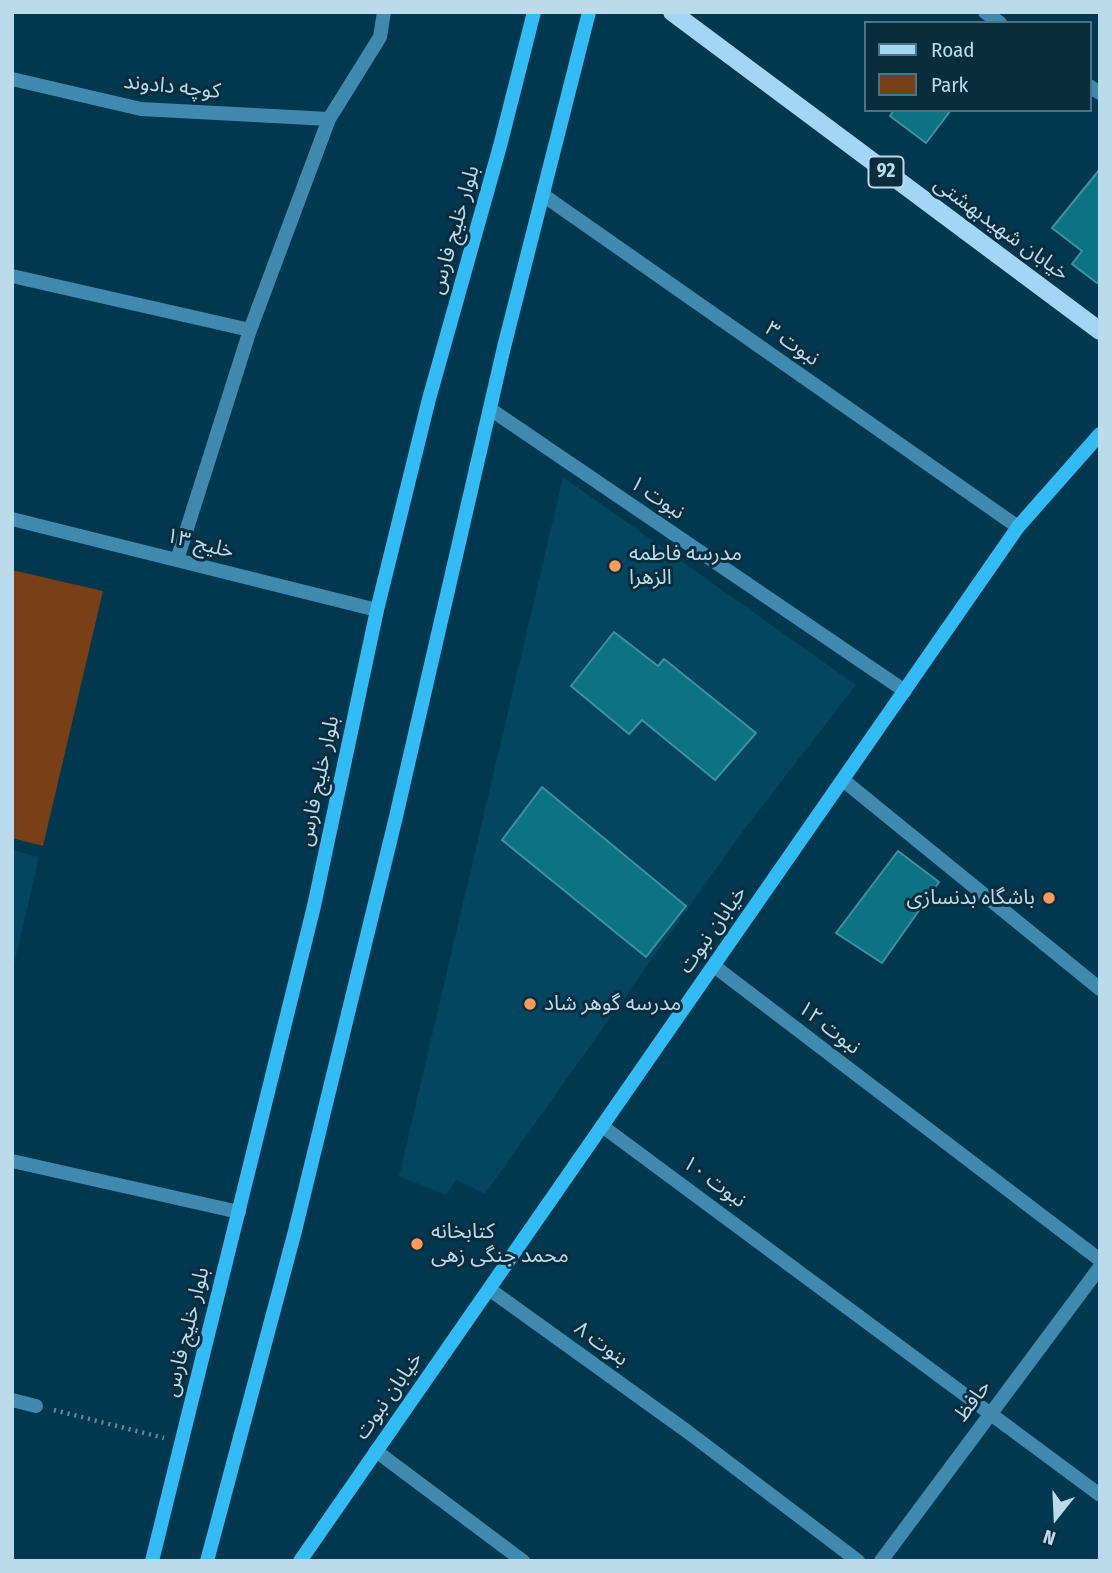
<!DOCTYPE html>
<meta charset="utf-8">
<style>
body{margin:0}
#map{position:relative;width:1112px;height:1573px;overflow:hidden;background:#00384f;font-family:"Fira Sans Condensed",sans-serif}
canvas{display:block}
.frame{position:absolute;inset:0;border:14px solid #bbdbec;pointer-events:none}
.legend{position:absolute;left:864px;top:21px;width:228px;height:91px;box-sizing:border-box;background:#092d3d;border:2px solid #507383;margin:0;padding:9px 12px;list-style:none;font-size:21px;color:#bbdbec}
.legend li{display:flex;align-items:center;gap:14px;height:35px}
.legend b{width:35px;border:2px solid #507383}
.north{position:absolute;left:1021px;top:1482px;width:70px;height:70px;-webkit-text-stroke:5px #092d3d;paint-order:stroke;rotate:198deg;font-size:19px;font-weight:700;line-height:28px;text-align:center;color:#bbdbec}
.north::after{content:'';display:block;margin:auto;width:24px;height:32px;background:#bbdbec;clip-path:polygon(50% 0,100% 100%,50% 72%,0 100%)}
</style>
<div id="map">
<canvas width="1112" height="1573"></canvas>
<div class="frame"></div>
<ul class="legend">
<li><b style="height:9px;background:#a1d7f5"></b>Road</li>
<li><b style="height:19px;background:#794017"></b>Park</li>
</ul>
<div class="north">N</div>
</div>
<script>
const g = document.querySelector('canvas').getContext('2d');
g.lineJoin = 'round';
function fillPath(path, color) { g.fillStyle = color; g.fill(path, 'evenodd'); }
function stroke(path, color, width, dash) { g.strokeStyle = color; g.lineWidth = width; g.lineCap = dash ? 'butt' : 'round'; g.setLineDash(dash || []); g.stroke(path); }
function drawText(font, color, halo, rows, align = 'center') {
  g.font = font + ' "Fira Sans Condensed","Noto Sans Arabic",sans-serif'; g.lineWidth = 6; g.setLineDash([]); g.textBaseline = 'middle'; g.strokeStyle = halo; g.fillStyle = color; for (const [text, x, y, turn = 0] of rows) {
    g.save(); g.translate(x, y); g.rotate((+turn || 0) * Math.PI / 180); g.textAlign = isNaN(turn) ? turn : align; if (halo) g.strokeText(text, 0, 0); g.fillText(text, 0, 0); g.restore();
  }
}
fillPath(new Path2D(`
 M 563,477 L 856,685 L 743,831 L 485,1194 L 456,1180 L 446,1195 L 399,1176 Z
 M 12,850 L 39,857 L 12,973 Z`), '#04455f');
fillPath(new Path2D(`
 M 12,570 L 103,591 L 43,846 L 12,838 Z`), '#794017');
const building = new Path2D(`
 M 894,110 L 951,110 L 926,143 L 890,116 Z
 M 1100,169 L 1100,279 L 1097,283 L 1072,264 L 1082,251 L 1052,228 Z
 M 614,632 L 658,666 L 664,659 L 756,733 L 715,780 L 642,720 L 629,734 L 571,686 Z
 M 542,787 L 686,906 L 646,957 L 502,840 Z
 M 898,851 L 939,882 L 882,963 L 836,933 Z`);
fillPath(building, '#0c7384');
stroke(building, '#3e91a1', 2);
stroke(new Path2D(`
 M 54,1410 L 164,1438`), '#628da1', 4.5, [2, 5]);
stroke(new Path2D(`
 M 985,12 L 1000,23
 M 12,79 L 141,109 L 329,119
 M 1089,86 L 1100,93
 M 543,195 L 1018,527
 M 12,276 L 250,330
 M 490,409 L 905,691
 M 12,519 L 377,610
 M 177,560 L 250,330 L 329,119 L 380,37 L 384,12
 M 843,780 L 1100,989
 M 714,966 L 1100,1260
 M 602,1126 L 1100,1495
 M 12,1161 L 239,1212
 M 489,1289 L 688,1432 L 858,1561
 M 12,1400 L 36,1406
 M 376,1451 L 523,1561
 M 881,1561 L 1100,1267`), '#3f8aae', 14);
stroke(new Path2D(`
 M 152,1561 L 314,906 L 377,610 L 429,399 L 500,146 L 534,12
 M 207,1561 L 295,1231 L 395,821 L 504,347 L 589,12
 M 300,1561 L 1018,527 L 1100,434`), '#33bbf5', 14);
stroke(new Path2D(`
 M 672,12 L 1100,331`), '#a1d7f5', 18);
for (const [x, y, r, color] of [
 [615,566,7,"#ff9b5a"],
 [1049,898,7,"#ff9b5a"],
 [530,1004,7,"#ff9b5a"],
 [417,1244,7,"#ff9b5a"]
]) { const dot = new Path2D(); dot.arc(x, y, r, 0, 2 * Math.PI); g.fillStyle = color; g.fill(dot); stroke(dot, '#092d3d', 2.5); }
for (const [x, y, w] of [
 [886,172,35]
]) { const box = new Path2D(); box.roundRect(x - w / 2, y - 15.5, w, 31, 5); g.fillStyle = '#092d3d'; g.fill(box); stroke(box, '#bbdbec', 2); }
drawText('bold 19px', '#bbdbec', null, [
 ["92",886,172]
]);
drawText('21px', '#bbdbec', '#092d3d', [
 ["کوچه دادوند",172,87,6],
 ["خیابان شهیدبهشتی",1001,229,36],
 ["بلوار خلیج فارس",455,230,-74],
 ["نبوت ۳",792,344,35],
 ["نبوت ۱",657,498,34],
 ["خلیج ۱۳",200,544,14],
 ["بلوار خلیج فارس",319,781,-78],
 ["خیابان نبوت",713,930,-55],
 ["نبوت ۱۲",829,1028,38],
 ["نبوت ۱۰",714,1182,36],
 ["بلوار خلیج فارس",187,1332,-76],
 ["بنوت ۸",601,1344,36],
 ["خیابان نبوت",389,1396,-55],
 ["حافظ",973,1401,-53]
]);
drawText('21px', '#bbdbec', '#092d3d', [
 ["مدرسه فاطمه",629,554],
 ["الزهرا",629,578],
 ["باشگاه بدنسازی",1035,898,"right"],
 ["مدرسه گوهر شاد",544,1004],
 ["کتابخانه",431,1232],
 ["محمد جنگی زهی",431,1256]
], 'left');
</script>
